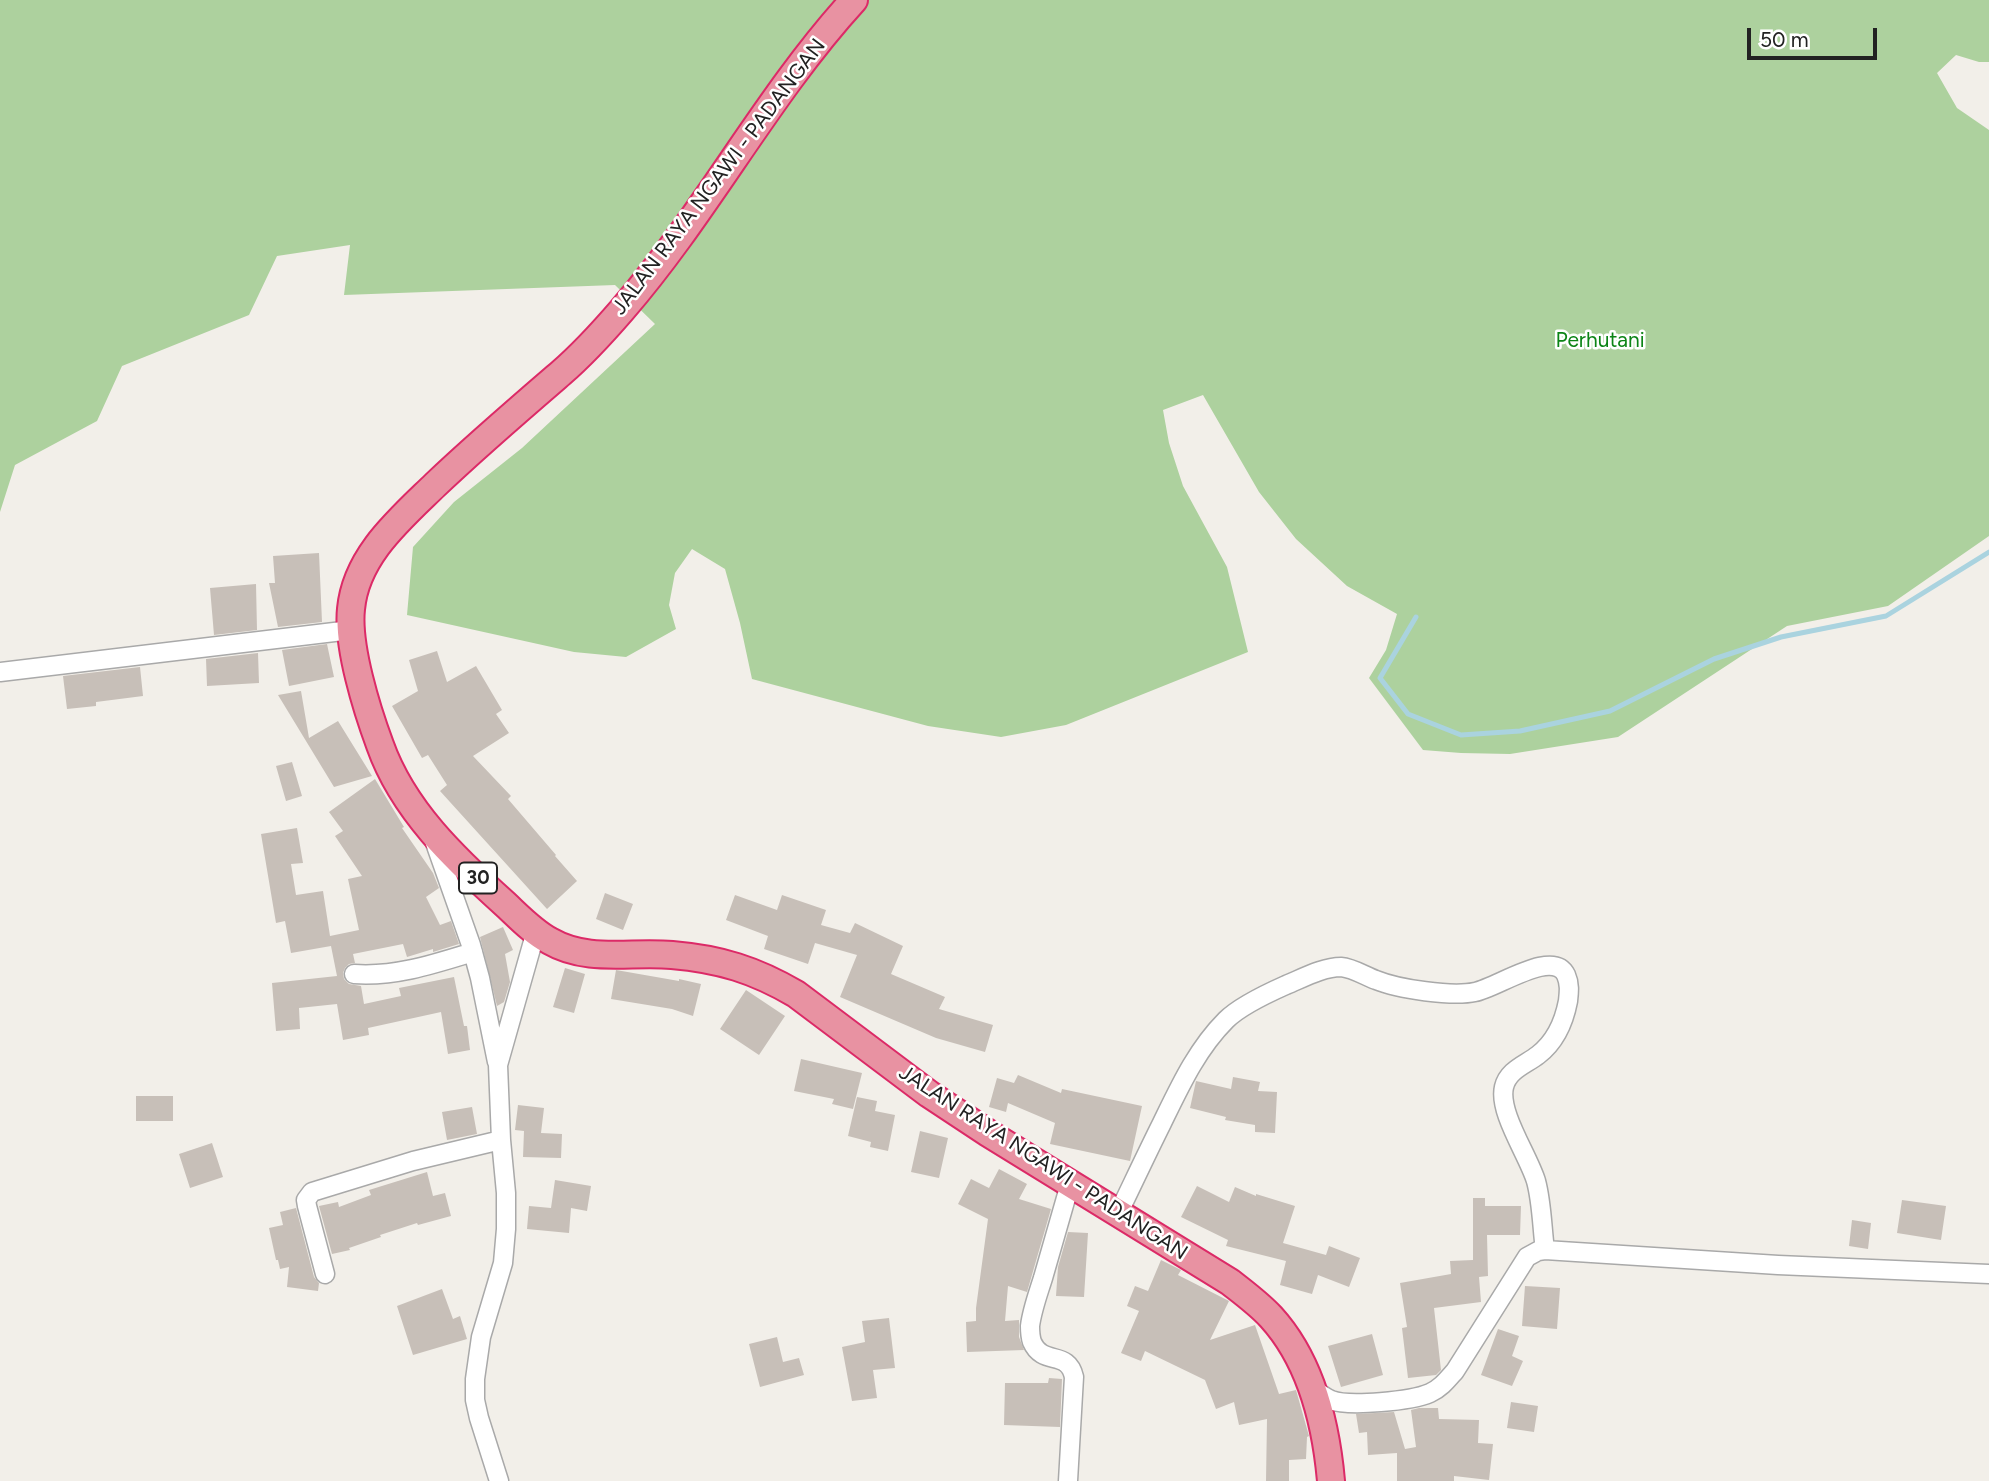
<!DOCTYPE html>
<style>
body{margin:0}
#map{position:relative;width:1989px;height:1481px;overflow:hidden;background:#f2efe9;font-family:Figtree,sans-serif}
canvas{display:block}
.scale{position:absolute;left:1747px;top:28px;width:130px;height:32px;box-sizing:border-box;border:4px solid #222;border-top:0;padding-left:9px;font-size:21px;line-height:24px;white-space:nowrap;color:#222;-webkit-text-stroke:5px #fff;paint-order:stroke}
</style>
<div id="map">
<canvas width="1989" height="1481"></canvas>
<div class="scale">50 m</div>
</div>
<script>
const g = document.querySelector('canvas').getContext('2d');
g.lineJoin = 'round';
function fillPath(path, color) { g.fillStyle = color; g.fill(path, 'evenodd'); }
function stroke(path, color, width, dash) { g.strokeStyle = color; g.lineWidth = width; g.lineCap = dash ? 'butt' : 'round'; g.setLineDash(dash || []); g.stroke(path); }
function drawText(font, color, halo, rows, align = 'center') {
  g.font = font + ' Figtree,sans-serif'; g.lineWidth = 5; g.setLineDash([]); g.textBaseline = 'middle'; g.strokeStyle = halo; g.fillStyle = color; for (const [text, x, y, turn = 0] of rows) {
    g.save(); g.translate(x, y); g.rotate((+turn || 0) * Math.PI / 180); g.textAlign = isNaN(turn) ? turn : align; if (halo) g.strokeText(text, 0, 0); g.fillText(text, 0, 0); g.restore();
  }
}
fillPath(new Path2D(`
 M 0,0 L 1989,0 L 1989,62 L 1979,62 L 1956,55 L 1937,73 L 1957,108 L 1989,130 L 1989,536 L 1888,606 L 1787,626 L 1618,737 L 1510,754 L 1461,753 L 1423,750 L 1369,678 L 1386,650 L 1397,614 L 1347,586 L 1296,539 L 1259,492 L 1203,395 L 1163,410 L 1169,443 L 1183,486 L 1227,567 L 1248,652 L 1066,725 L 1001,737 L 928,726 L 752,679 L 740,623 L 725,569 L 692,549 L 675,573 L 669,605 L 676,629 L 626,657 L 574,652 L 407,615 L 413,547 L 454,502 L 522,448 L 655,324 L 615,285 L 344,295 L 350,245 L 277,256 L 249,315 L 122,366 L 97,421 L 15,465 L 0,512 Z`), '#add19e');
stroke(new Path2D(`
 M 1416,617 L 1380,678 L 1408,714 L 1461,735 L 1520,731 L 1610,711 L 1714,659 L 1781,637 L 1886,616 L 1989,552`), '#aad3df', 5);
fillPath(new Path2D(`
 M 319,553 L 322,622 L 278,627 L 269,583 L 275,583 L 273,556 Z
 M 256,584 L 257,630 L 214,635 L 210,588 Z
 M 327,644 L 334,677 L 289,686 L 282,650 Z
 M 437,651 L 447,682 L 476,666 L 502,710 L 496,714 L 509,733 L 473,756 L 511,796 L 508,799 L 556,855 L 555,856 L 577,881 L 547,909 L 440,791 L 447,785 L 428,755 L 422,758 L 392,706 L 418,691 L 409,660 Z
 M 258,653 L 259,683 L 207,686 L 206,659 Z
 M 140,667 L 143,696 L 96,702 L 96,706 L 67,709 L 63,676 Z
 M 301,691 L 309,738 L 338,721 L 372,776 L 334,787 L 278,695 Z
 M 292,762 L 302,796 L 286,801 L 276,766 Z
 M 375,779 L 404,827 L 402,828 L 433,873 L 439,888 L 426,897 L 440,925 L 451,921 L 459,944 L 433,952 L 433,949 L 407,957 L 403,944 L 353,954 L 355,963 L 349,964 L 345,968 L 343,973 L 344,979 L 349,984 L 361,986 L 364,1004 L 401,996 L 399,988 L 454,977 L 464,1026 L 467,1026 L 470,1050 L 448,1054 L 441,1012 L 368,1028 L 369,1035 L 343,1040 L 337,1004 L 299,1008 L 300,1029 L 276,1031 L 272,983 L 337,976 L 331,946 L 291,953 L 285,921 L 276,923 L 261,834 L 297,828 L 303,863 L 291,864 L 296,895 L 323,891 L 330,936 L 359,930 L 348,879 L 362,876 L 335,836 L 343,831 L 329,812 Z
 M 605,893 L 633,904 L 623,930 L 596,919 Z
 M 735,895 L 777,910 L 782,895 L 826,910 L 821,925 L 850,933 L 855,923 L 903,946 L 891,974 L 945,997 L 939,1009 L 993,1025 L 985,1052 L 936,1038 L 840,997 L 857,955 L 815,943 L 808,964 L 764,949 L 768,936 L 726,920 Z
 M 503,927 L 513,950 L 505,954 L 510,982 L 504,1002 L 497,1006 L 480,937 Z
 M 565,968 L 585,974 L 574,1013 L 553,1007 Z
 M 616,970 L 679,981 L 679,979 L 701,984 L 693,1016 L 672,1009 L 611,999 Z
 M 746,990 L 785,1016 L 759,1055 L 720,1029 Z
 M 801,1059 L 862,1073 L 853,1109 L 832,1104 L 834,1099 L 794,1091 Z
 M 1018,1075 L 1061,1093 L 1062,1089 L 1142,1106 L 1130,1161 L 1050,1144 L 1055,1123 L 1008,1103 L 1006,1112 L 989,1107 L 997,1078 L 1014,1083 Z
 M 1233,1077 L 1260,1082 L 1258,1091 L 1277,1092 L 1275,1133 L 1255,1132 L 1255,1125 L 1225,1120 L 1226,1117 L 1190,1108 L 1196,1081 L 1231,1089 Z
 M 136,1096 L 173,1096 L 173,1121 L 136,1121 Z
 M 857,1097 L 877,1101 L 875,1111 L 895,1115 L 888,1151 L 870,1147 L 871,1142 L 848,1136 Z
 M 518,1105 L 544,1108 L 541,1133 L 562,1134 L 561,1158 L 523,1157 L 524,1131 L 515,1130 Z
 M 472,1107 L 477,1134 L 447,1140 L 442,1112 Z
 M 920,1131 L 948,1138 L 939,1178 L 911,1172 Z
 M 212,1143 L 223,1177 L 190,1188 L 179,1154 Z
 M 999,1169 L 1027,1184 L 1019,1199 L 1051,1209 L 1027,1292 L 1008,1286 L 1005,1321 L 1019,1320 L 1019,1337 L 1024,1350 L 967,1352 L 966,1322 L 976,1321 L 976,1308 L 988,1219 L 958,1204 L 971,1179 L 989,1188 Z
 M 427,1172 L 433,1196 L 445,1193 L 451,1216 L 418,1225 L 417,1223 L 380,1235 L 381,1237 L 349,1248 L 350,1250 L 332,1254 L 319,1206 L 338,1202 L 339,1207 L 371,1195 L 369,1190 Z
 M 555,1180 L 591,1186 L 587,1211 L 571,1208 L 569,1233 L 527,1229 L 529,1206 L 551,1208 Z
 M 1197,1186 L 1229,1202 L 1235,1187 L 1256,1196 L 1256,1194 L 1295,1206 L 1283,1243 L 1326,1255 L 1329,1246 L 1360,1258 L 1349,1287 L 1318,1275 L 1312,1294 L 1280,1285 L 1286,1261 L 1226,1246 L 1228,1240 L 1181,1217 Z
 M 1473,1198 L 1485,1198 L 1485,1206 L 1521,1206 L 1520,1235 L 1487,1235 L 1488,1276 L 1479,1277 L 1481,1302 L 1434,1308 L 1441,1370 L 1436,1375 L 1408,1378 L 1402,1328 L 1407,1327 L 1400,1283 L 1451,1274 L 1450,1261 L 1473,1260 Z
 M 1902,1200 L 1946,1206 L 1941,1240 L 1897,1233 Z
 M 296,1208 L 314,1277 L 319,1283 L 318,1291 L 287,1287 L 289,1267 L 280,1269 L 278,1260 L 276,1260 L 269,1228 L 283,1225 L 280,1212 Z
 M 1852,1220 L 1871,1223 L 1868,1249 L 1849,1246 Z
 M 1068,1232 L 1088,1233 L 1084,1297 L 1056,1296 L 1058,1267 Z
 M 1161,1260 L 1181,1270 L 1178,1275 L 1229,1301 L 1210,1340 L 1255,1325 L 1279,1394 L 1296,1390 L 1309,1436 L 1307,1437 L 1306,1459 L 1289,1460 L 1289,1481 L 1266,1481 L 1267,1419 L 1239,1425 L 1234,1402 L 1216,1409 L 1205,1380 L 1145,1351 L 1141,1361 L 1121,1353 L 1139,1311 L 1127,1306 L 1135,1286 L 1148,1291 Z
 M 1525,1286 L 1560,1288 L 1557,1329 L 1522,1326 Z
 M 442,1289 L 453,1319 L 460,1316 L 467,1339 L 413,1355 L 397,1306 Z
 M 889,1318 L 895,1368 L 873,1370 L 877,1398 L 852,1401 L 842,1347 L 865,1342 L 862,1321 Z
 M 1498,1329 L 1519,1336 L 1512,1356 L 1523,1361 L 1512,1386 L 1481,1375 Z
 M 1372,1334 L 1383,1375 L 1341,1387 L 1328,1346 Z
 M 777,1337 L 783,1362 L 799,1358 L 804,1375 L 760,1387 L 749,1344 Z
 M 1049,1378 L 1062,1379 L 1060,1427 L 1004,1425 L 1005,1383 L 1048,1383 Z
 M 1511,1402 L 1538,1406 L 1534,1432 L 1507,1428 Z
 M 1419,1408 L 1438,1408 L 1439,1419 L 1479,1420 L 1478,1443 L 1493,1444 L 1489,1480 L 1454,1476 L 1454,1481 L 1397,1481 L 1397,1453 L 1368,1455 L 1367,1432 L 1359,1433 L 1356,1414 L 1394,1412 L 1405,1449 L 1416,1447 L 1411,1410 Z`), '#c7bfb8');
const minor = new Path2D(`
 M 0,672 L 351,630
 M 434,840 L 471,945 L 480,978 L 497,1062
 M 354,974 C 395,977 434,964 473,952
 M 1118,1214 C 1133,1183 1147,1153 1162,1123 C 1180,1086 1197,1049 1226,1020 C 1240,1006 1268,993 1286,985 C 1303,978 1323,967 1341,967 C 1353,968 1365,976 1376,980 C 1398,989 1452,997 1475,992 C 1497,988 1553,948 1566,975 C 1570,984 1569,992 1568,1001 C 1564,1022 1555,1042 1538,1055 C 1525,1065 1508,1070 1504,1087 C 1498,1112 1528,1155 1536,1181 C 1542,1203 1542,1228 1545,1250
 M 325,1274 L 307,1206 L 306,1200 L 312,1192 L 413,1161 L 501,1140
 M 1312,1388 C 1318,1392 1324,1397 1331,1400 C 1349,1407 1412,1401 1430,1393 C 1441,1388 1447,1380 1455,1371 L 1527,1257 L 1538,1251 L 1545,1250 L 1778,1265 L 1989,1274
 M 499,1481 L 479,1418 L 475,1400 L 475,1379 L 481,1337 L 503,1263 L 506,1229 L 506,1193 L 501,1140 L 498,1065 L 536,931
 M 1068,1481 L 1074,1377 C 1068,1349 1043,1367 1032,1342 C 1030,1336 1030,1332 1030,1326 C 1032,1310 1038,1294 1043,1278 C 1052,1247 1061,1215 1070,1184`);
const highway = new Path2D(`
 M 854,0 C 767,95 707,212 622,310 C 603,332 583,354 561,373 C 518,410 476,446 435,485 C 399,520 356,556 351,609 C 347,646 367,710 380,745 C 403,810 455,859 505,904 C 519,917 533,932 550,941 C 588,963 631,951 672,955 C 720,959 755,970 796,994 L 929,1094 L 988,1133 L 1230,1282 C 1244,1293 1259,1304 1271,1317 C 1311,1361 1326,1424 1331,1481`);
stroke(minor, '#a9a9a9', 21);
stroke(highway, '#dc2a67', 30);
stroke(minor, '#fff', 18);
stroke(highway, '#e892a2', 26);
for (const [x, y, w] of [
 [478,878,38]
]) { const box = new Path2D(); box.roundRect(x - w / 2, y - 15.5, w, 31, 5); g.fillStyle = '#fff'; g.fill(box); stroke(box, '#222', 2); }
drawText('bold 19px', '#222', null, [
 ["30",478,878]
]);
drawText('21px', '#222', '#fff', [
 ["JALAN RAYA NGAWI - PADANGAN",719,177,-53],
 ["JALAN RAYA NGAWI - PADANGAN",1043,1163,33]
]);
drawText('21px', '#0c8416', '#fff', [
 ["Perhutani",1600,341]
]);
</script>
